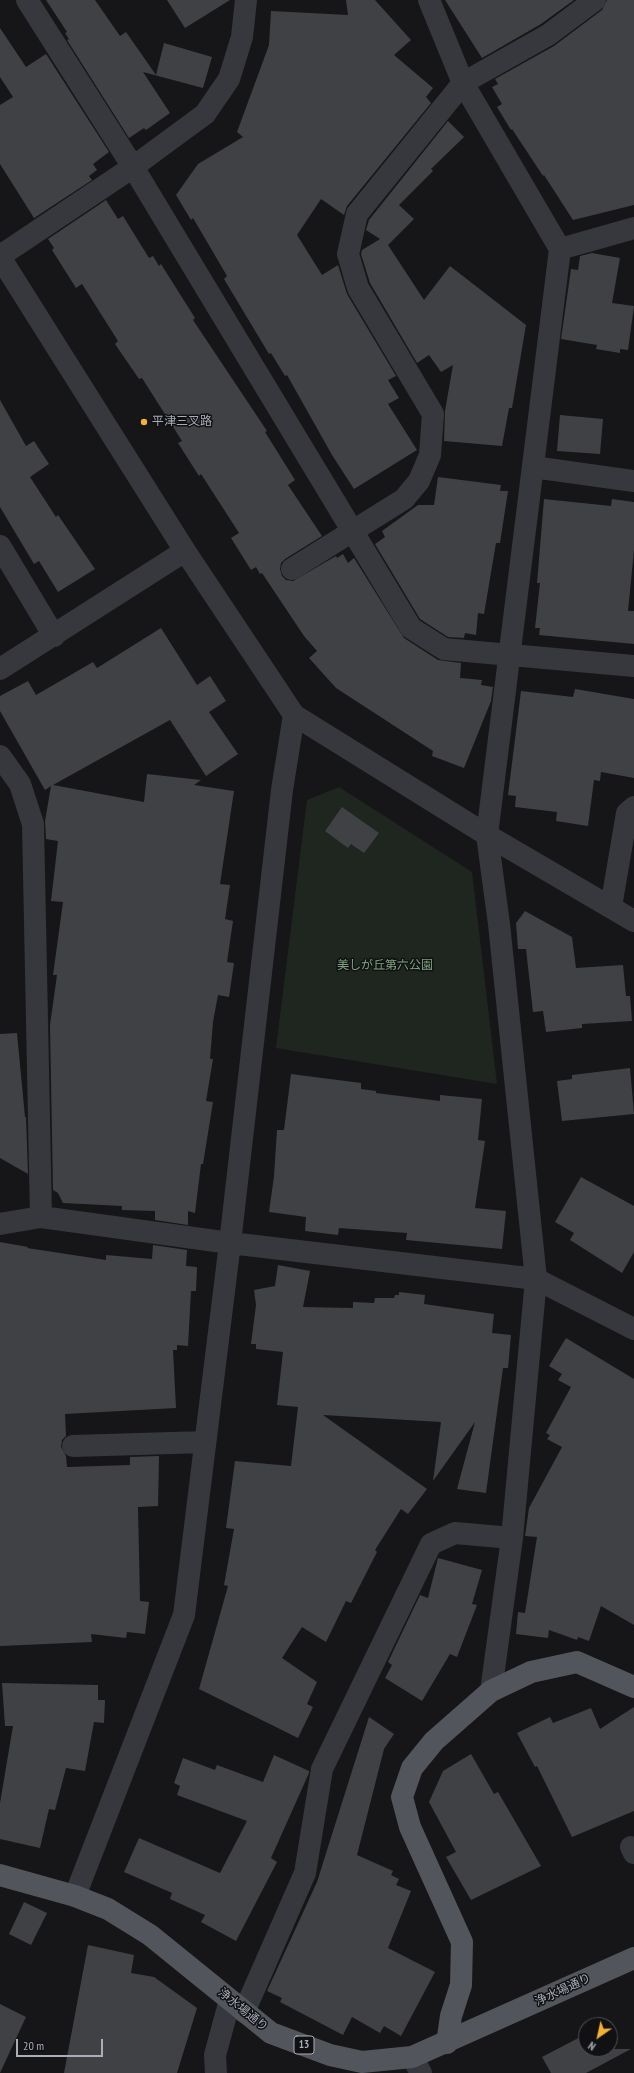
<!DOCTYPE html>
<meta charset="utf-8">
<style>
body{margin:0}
#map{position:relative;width:634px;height:2073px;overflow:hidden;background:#161618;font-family:"PT Sans Narrow",sans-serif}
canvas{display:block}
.north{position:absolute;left:578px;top:2017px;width:40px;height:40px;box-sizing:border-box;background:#111113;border:1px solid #4d4f55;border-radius:50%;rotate:214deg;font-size:11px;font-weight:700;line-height:16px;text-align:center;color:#a8adb8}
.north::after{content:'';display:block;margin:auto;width:14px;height:18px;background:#f2b134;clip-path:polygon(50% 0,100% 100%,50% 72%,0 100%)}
.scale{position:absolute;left:16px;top:2039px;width:87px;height:18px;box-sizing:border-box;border:2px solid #a8adb8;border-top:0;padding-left:5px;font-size:12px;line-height:14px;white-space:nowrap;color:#a8adb8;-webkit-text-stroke:3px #111113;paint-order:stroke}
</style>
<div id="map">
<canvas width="634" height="2073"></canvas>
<div class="north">N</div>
<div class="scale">20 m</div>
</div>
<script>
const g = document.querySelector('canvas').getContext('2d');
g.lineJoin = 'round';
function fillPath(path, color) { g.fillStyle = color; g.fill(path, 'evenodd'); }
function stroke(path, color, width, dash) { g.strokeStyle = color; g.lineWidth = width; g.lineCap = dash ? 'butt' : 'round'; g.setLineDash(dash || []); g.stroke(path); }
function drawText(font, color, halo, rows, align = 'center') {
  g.font = font + ' "PT Sans Narrow","Noto Sans JP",sans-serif'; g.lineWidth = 3; g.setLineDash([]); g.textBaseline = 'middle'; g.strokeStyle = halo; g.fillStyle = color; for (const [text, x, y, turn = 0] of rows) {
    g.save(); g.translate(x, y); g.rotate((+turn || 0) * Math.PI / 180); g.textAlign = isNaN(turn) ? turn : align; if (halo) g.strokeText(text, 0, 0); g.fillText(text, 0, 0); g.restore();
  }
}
fillPath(new Path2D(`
 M 339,787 L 472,872 L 497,1084 L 276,1048 L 307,800 Z`), '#1e261f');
fillPath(new Path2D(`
 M 46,0 L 95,0 L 120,36 L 126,32 L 156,75 L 164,43 L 212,57 L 203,88 L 143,72 L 170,113 L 146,130 L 144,128 L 129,138 L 67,40 L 69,39 L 65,33 L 67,32 Z
 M 167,0 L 230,0 L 185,28 Z
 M 346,0 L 375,0 L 411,40 L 394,55 L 433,88 L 426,97 L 431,103 L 347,206 L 344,215 L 321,199 L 297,235 L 322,275 L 338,265 L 347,294 L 396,376 L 388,380 L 399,398 L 388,404 L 417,450 L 354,489 L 332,455 L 287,375 L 285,376 L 271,353 L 269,354 L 224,279 L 227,276 L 193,218 L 191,220 L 176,195 L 198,164 L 243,137 L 237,132 L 269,45 L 271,11 L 348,15 Z
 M 445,0 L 574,0 L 541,24 L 482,58 Z
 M 607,0 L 634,0 L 634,205 L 573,220 L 544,175 L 543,176 L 512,129 L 511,130 L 497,107 L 502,104 L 492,87 L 498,84 L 495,79 L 554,46 L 602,10 Z
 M 0,28 L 26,67 L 46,54 L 109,152 L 93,164 L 97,170 L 89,176 L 92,180 L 34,218 L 0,164 L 0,105 L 13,97 L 0,77 Z
 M 448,121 L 464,137 L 431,169 L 433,171 L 399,205 L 414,219 L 388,245 L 424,300 L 450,266 L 526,325 L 512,408 L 509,408 L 502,446 L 444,441 L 445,411 L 453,365 L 441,372 L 429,355 L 417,363 L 370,283 L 361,254 L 362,250 L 380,239 L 366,230 L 369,220 Z
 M 106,200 L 118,219 L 123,216 L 149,258 L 153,256 L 159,266 L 161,264 L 195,318 L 193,320 L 267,431 L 265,432 L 295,480 L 288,485 L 322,536 L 285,559 L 281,563 L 280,569 L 282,576 L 286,580 L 293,581 L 336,556 L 337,558 L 343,554 L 348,563 L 354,558 L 404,638 L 438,660 L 461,663 L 460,678 L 482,680 L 481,685 L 493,687 L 491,701 L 464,768 L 432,756 L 433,751 L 336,688 L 309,658 L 317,651 L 304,636 L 262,573 L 260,574 L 256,567 L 251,570 L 231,538 L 239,533 L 201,474 L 199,476 L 178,443 L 182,441 L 142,378 L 139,379 L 115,344 L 118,341 L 82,284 L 76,288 L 52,250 L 54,248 L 48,239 Z
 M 592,253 L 620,258 L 612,303 L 634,306 L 628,350 L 620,349 L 620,353 L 596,349 L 597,345 L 561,339 L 571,269 L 578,270 L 580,256 Z
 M 0,400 L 26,446 L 34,441 L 49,464 L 30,477 L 56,517 L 58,515 L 95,569 L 58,592 L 39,561 L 34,564 L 0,507 Z
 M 560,415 L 603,419 L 600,454 L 557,451 Z
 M 438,477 L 501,485 L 500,491 L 508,491 L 500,543 L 496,543 L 484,614 L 478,613 L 476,635 L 465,633 L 464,638 L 448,637 L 420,619 L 375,544 L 385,537 L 382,531 L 418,505 L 434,505 Z
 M 544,499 L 611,506 L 612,499 L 634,502 L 634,550 L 628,611 L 634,611 L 634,644 L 539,635 L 540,628 L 535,628 L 540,583 L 537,583 Z
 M 161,628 L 197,685 L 210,676 L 226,701 L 209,712 L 238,754 L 206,776 L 170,720 L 53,785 L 144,802 L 147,774 L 201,780 L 194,785 L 234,791 L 220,884 L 230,885 L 225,919 L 233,921 L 227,962 L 234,963 L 229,997 L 218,995 L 213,1022 L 210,1059 L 213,1059 L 206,1101 L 213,1102 L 203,1164 L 201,1164 L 195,1213 L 188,1211 L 188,1225 L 155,1220 L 155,1211 L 122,1210 L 122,1206 L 63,1203 L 58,1193 L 53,1190 L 50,1025 L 57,975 L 53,975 L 63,902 L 51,901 L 58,841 L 46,839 L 45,821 L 51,786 L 45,790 L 0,711 L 0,696 L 28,681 L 36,695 L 93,662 L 97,668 Z
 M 575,689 L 634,699 L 634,778 L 601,772 L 600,781 L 594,780 L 588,826 L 556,821 L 557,812 L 515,807 L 516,796 L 508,795 L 521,691 L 573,697 Z
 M 342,807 L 379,833 L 364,853 L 351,844 L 348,848 L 325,831 Z
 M 525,911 L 572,937 L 576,968 L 623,965 L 626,996 L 630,996 L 632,1021 L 582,1024 L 582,1028 L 546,1032 L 543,1011 L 533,1012 L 526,949 L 518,949 L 516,923 Z
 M 17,1033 L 25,1117 L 26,1117 L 28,1174 L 0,1158 L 0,1034 Z
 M 630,1068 L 634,1114 L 562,1121 L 557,1081 L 572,1079 L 572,1075 Z
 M 291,1074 L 361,1083 L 361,1089 L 376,1091 L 376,1093 L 440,1101 L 440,1095 L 482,1099 L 478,1140 L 485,1141 L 475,1208 L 506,1211 L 502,1249 L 406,1240 L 407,1233 L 339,1228 L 338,1235 L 305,1231 L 306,1217 L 269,1212 L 274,1176 L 277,1130 L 284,1130 Z
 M 581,1177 L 634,1206 L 634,1252 L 622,1273 L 570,1240 L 574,1233 L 555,1222 Z
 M 0,1242 L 28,1247 L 27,1248 L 106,1260 L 106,1255 L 152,1259 L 153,1245 L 187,1250 L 186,1266 L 197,1267 L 196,1291 L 191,1291 L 188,1346 L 177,1345 L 177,1350 L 173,1350 L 176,1408 L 65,1414 L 66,1436 L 62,1440 L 61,1447 L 66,1456 L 67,1467 L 130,1465 L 130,1457 L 159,1456 L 158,1506 L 138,1507 L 140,1601 L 149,1602 L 145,1634 L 127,1632 L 126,1638 L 91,1634 L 92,1642 L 0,1646 Z
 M 278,1265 L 310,1271 L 303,1307 L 353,1308 L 353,1302 L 374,1303 L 375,1298 L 394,1298 L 395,1295 L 399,1295 L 399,1292 L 425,1295 L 424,1304 L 494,1314 L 492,1333 L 511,1335 L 508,1368 L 503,1368 L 486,1493 L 457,1489 L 475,1422 L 433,1481 L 441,1422 L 323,1415 L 427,1489 L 408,1514 L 401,1509 L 375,1550 L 377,1552 L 351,1603 L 346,1601 L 326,1642 L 302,1627 L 282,1658 L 317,1682 L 307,1704 L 313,1707 L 298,1738 L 199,1689 L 228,1586 L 224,1585 L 234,1529 L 226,1528 L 235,1461 L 291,1466 L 298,1407 L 277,1405 L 283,1352 L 256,1349 L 256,1344 L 251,1344 L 256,1305 L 254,1290 L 275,1286 Z
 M 566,1338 L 634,1379 L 634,1625 L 601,1606 L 589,1641 L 578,1637 L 577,1640 L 549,1630 L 548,1638 L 516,1634 L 518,1612 L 525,1613 L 537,1537 L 525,1536 L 529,1508 L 562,1447 L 547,1439 L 550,1435 L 546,1433 L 571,1387 L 558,1380 L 562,1374 L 549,1366 Z
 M 438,1558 L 482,1570 L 472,1604 L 477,1605 L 457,1657 L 450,1654 L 422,1701 L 385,1678 L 392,1665 L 388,1662 L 420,1595 L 428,1598 Z
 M 2,1683 L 98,1685 L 98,1700 L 105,1700 L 104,1723 L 94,1722 L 85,1771 L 66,1768 L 55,1810 L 49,1809 L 40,1848 L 0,1839 L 0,1803 L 13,1726 L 5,1726 Z
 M 634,1707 L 634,1811 L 572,1837 L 537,1766 L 535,1767 L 517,1733 L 550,1717 L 553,1723 L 591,1708 L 600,1729 Z
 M 369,1717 L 394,1734 L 384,1749 L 357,1855 L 393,1871 L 391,1875 L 399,1879 L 396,1885 L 411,1891 L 388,1948 L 435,1972 L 401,2036 L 384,2026 L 380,2033 L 352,2017 L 343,2035 L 280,2002 L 282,1998 L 267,1991 L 317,1882 Z
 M 471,1754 L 494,1794 L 498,1792 L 541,1866 L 471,1900 L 446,1857 L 456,1852 L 429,1802 L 443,1771 Z
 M 274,1755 L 309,1771 L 309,1773 L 271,1858 L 277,1862 L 236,1941 L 201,1922 L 205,1915 L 170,1899 L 172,1893 L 124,1872 L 139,1838 L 220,1873 L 247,1821 L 177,1795 L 180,1786 L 174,1783 L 183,1758 L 215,1770 L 217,1765 L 263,1782 Z
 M 24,1902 L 47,1913 L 31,1945 L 9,1934 Z
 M 88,1945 L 134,1955 L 131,1973 L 154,1977 L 197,2008 L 177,2073 L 64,2073 Z
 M 0,2004 L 26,2017 L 0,2073 Z
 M 586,2034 L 586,2049 L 631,2049 L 586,2073 L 551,2073 L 542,2057 Z`), '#404145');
stroke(new Path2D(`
 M 27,0 L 133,167 L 411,628 L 444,649 L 634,666
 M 429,0 L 463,83 L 560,249 L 487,835 L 499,924 L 536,1279 L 512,1538 L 491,1691
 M 560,249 L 634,228
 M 0,256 L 133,167 L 205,114 L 229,79 L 242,37 L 246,0
 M 0,257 L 185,551 L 294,715 L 487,835 L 634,921
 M 533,467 L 634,481
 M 0,546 L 54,636
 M 292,569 L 404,499 L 419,481 L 430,455 L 433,414 L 358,288 L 348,254 L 357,214 L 463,83 L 548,35 L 595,0
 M 0,669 L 185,551
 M 0,756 L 20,784 L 33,824 L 41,1217
 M 611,907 L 627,813 L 634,807
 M 0,1224 L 41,1217 L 230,1243 L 536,1279 L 634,1329
 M 73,1446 L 205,1442
 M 631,1847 L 634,1853
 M 75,1896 L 184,1615 L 230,1243 L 282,790 L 294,715
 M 244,2012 L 305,1873 L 322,1769 L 431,1544 L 455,1533 L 512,1538
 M 412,2057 L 421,2073
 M 216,2073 L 215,2055 L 230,2000`), '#37383d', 22);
stroke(new Path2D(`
 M 0,1875 L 75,1896 L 108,1909 L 150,1935 L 271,2033 L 330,2055 L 362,2062 L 412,2057 L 634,1958
 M 447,2043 L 451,2016 L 461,1985 L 462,1942 L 410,1827 L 402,1797 L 412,1768 L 434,1741 L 491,1691 L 531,1672 L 577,1662 L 634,1687`), '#53555c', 22);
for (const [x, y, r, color] of [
 [144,422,4,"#f2b134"]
]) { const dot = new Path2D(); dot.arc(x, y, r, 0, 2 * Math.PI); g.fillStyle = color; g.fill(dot); stroke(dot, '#111113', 1.5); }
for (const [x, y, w] of [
 [304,2045,20]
]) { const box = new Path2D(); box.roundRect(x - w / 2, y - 9, w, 18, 3); g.fillStyle = '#111113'; g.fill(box); stroke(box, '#a8adb8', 1); }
drawText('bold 11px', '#a8adb8', null, [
 ["13",304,2045]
]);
drawText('12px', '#a8adb8', '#111113', [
 ["平津三叉路",152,422]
], 'left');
drawText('12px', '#7fa381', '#111113', [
 ["美しが丘第六公園",385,966]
]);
drawText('12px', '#a8adb8', '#111113', [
 ["浄水場通り",563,1990,-25],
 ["浄水場通り",243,2010,39]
]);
</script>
